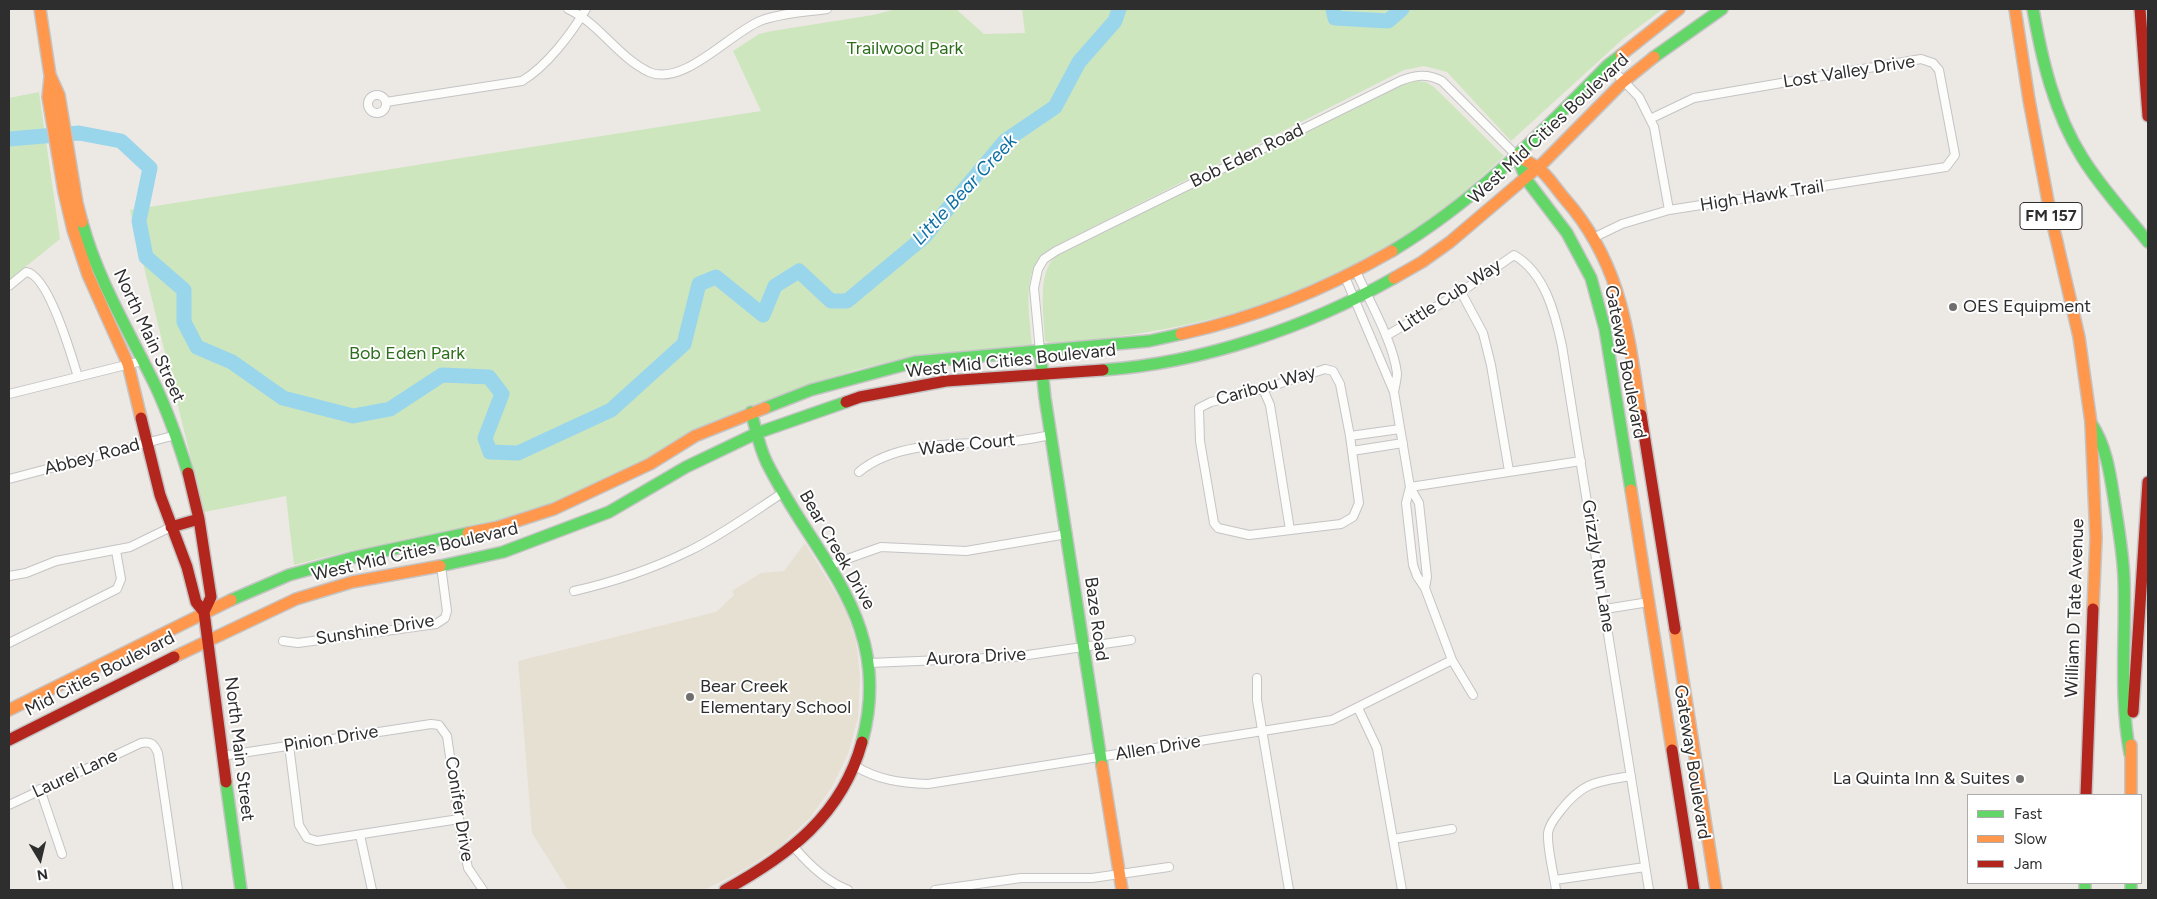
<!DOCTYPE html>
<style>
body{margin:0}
#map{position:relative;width:2157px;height:899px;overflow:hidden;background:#ece8e4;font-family:Figtree,sans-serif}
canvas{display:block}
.frame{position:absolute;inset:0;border:10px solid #2e2e2e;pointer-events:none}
.legend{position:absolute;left:1967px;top:794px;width:175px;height:90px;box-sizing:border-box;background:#fff;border:1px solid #ababab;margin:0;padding:6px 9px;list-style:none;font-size:15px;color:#2e2e2e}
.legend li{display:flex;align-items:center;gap:10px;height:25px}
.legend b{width:25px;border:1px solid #ababab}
.north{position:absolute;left:15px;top:834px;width:50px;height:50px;-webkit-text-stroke:4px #fff;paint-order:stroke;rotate:171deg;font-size:14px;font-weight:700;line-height:20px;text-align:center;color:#2e2e2e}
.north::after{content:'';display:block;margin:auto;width:18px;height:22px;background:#2e2e2e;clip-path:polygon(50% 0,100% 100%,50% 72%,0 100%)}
</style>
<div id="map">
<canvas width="2157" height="899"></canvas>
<div class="frame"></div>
<ul class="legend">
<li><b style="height:6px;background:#63d668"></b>Fast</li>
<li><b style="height:6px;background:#ff974d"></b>Slow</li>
<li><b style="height:6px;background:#b3261e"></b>Jam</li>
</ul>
<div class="north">N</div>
</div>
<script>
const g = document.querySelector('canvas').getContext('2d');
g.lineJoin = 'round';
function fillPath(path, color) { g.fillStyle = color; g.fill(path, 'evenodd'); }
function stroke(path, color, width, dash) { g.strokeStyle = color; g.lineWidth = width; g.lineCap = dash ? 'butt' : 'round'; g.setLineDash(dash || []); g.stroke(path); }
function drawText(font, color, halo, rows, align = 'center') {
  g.font = font + ' Figtree,sans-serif'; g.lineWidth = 4; g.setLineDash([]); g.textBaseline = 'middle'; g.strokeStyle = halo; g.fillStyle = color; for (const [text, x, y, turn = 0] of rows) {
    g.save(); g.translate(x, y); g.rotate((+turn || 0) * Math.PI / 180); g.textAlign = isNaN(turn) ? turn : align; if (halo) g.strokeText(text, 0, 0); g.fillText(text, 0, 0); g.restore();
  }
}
fillPath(new Path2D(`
 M 805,543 L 845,608 L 856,640 L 860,675 L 858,718 L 848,754 L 832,787 L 810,818 L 779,847 L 742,871 L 704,890 L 568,890 L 532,833 L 518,661 L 716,612 L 734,595 L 732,591 L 761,573 L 784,571 Z`), '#e6e0d3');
fillPath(new Path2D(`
 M 896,9 L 956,9 L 984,34 L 1025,33 L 1022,9 L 1663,9 L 1624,38 L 1511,141 L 1447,72 L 1424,66 L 1404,70 L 1065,241 C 1057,247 1047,252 1040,259 C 1022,275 1030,323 1032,345 L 913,356 L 859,369 L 810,384 L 749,407 L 689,436 L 648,461 L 553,505 L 496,524 L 440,537 L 349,551 L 294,565 L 286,496 L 204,512 L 130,210 L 761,111 L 733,51 L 759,34 L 772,31 L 873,15 Z
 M 1416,81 L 1426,82 L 1434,87 L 1504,156 C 1372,284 1231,329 1051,344 L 1045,341 C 1044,320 1039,285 1048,267 C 1051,259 1058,255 1064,250 L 1394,87 Z
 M 39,92 L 60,239 L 9,280 L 9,98 Z`), '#cee6be');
stroke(new Path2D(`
 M 1333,9 L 1335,18 L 1388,21 L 1402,9
 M 9,139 L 79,133 L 121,141 L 150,168 L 139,221 L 146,257 L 184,290 L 184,322 L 197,347 L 232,362 L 283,398 L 353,416 L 390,409 L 442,375 L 489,377 L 502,394 L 485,438 L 490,452 L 518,453 L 611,410 L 684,344 L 699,284 L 716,277 L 763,315 L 775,286 L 799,271 L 831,301 L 847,301 L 924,237 L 1005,141 L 1055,107 L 1079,62 L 1115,21 L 1119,9`), '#99d6ec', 15);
const street = new Path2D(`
 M 568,9 C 576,13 584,18 591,24 C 610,40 626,61 649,72 C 683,87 729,34 760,21 C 780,13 806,12 827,9
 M 1608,65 L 1639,97 L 1654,127 L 1669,210
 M368 104a9 9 0 1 1 18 0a9 9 0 1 1-18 0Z
 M 386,102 L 522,81 C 547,66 571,34 586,9
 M 1593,238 L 1622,224 L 1669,210 L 1946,167 L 1955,155 L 1939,70 L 1933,63 L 1921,59 L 1694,98 L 1650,119
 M 1356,271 C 1369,301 1393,341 1397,373 C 1397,379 1395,386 1394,392
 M 1345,277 L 1394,392 L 1410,487 L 1419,503 L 1427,577 L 1425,588
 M 9,286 L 26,272 C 48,274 72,357 78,377
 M 1461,292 L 1483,333 L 1491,365 L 1509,471
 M 1386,336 L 1461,292 L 1514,255 C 1545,273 1555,313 1562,346 L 1649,890
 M 1040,351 L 1034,288 L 1038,269 L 1044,259 L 1056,251 L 1108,225 L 1400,81 C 1415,75 1427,73 1442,81 L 1517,156
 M 1325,369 L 1333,371 L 1340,384 L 1350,436 L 1359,503 L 1353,517 L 1341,524 L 1249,535 L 1218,528 L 1214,523 L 1200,441 L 1199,408 L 1211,402 L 1263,389 Z
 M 1263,389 L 1270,405 L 1290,530
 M 9,394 L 142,361
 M 1350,436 L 1400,429
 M 1352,451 L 1403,443
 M 859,472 C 895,441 959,444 1004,442 C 1020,441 1035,438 1051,435
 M 9,479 L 176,435
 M 1410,487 L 1406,503 L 1413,565 L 1417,576 L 1425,588 L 1452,660 L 1473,695
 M 1410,487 L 1581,461
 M 830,565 L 881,547 L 966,551 L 1067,534
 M 9,576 L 26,573 L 56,561 L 130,547 L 171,527
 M 574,591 C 614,582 652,569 689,551 C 722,535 753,512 784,492
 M 1605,609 L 1649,602
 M 283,641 L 298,643 L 436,624 L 445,618 L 447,611 L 441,566
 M 9,643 L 117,589 L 121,579 L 116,551
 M 869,663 L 1014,657 L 1131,640
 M 1257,678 L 1257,700 L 1289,890
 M 1358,708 L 1377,748 L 1402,890
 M 289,745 L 299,825 L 307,838 L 317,841 L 459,819
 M 222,756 L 431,724 L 439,725 L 447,736 L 463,845 L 468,868 L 483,890
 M 855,766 C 878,780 901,783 928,784 L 1332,720 L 1452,660
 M 40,789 L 62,854
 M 9,805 L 141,743 C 151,741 154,744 158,753 L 178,890
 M 360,835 L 372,890
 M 1393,839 L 1452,829
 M 794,847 C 809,865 826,881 848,890
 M 1555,880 L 1645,867
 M 935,890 L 1021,878 L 1092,878 L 1169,867
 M 1556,890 C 1554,874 1547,849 1548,833 C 1549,824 1556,817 1561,810 C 1584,781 1597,782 1631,776`);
const fast = new Path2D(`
 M 2033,9 C 2042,60 2054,112 2082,157 C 2101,188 2126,214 2148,242
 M 1654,57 L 1722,9
 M 1517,156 L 1526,179 L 1567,233 L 1591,278 L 1605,329 L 1631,490
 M 82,222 C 98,281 130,333 156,387 C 169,415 179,444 188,473
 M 1392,251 C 1477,200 1539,135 1608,65 L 1621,55
 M 1040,351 L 1045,398 L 1102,766
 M 1103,370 C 1202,363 1308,327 1394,278
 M 765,408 L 811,390 L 915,362 L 1149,341 L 1181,334
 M 751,412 C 756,429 759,447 767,463 C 816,561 895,621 862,742
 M 2091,423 C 2106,445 2110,473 2114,499 C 2118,525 2123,552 2124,579 C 2126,637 2119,696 2130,754
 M 440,566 L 503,552 L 609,512 L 686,467 L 757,433 L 846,402
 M 231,600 L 289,575 L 351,558 L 468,533
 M 226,782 L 241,890
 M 2085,883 L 2085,890
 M 2131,883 L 2131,890`);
const slow = new Path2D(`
 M 40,9 L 50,75 L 59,95 L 77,203 L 82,222
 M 2015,9 L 2029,100 L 2050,212 L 2079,337 L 2091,423
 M 1621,55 L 1679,9
 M 50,78 L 48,97 L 64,192 L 73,230 L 88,275 L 128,364 L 141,418
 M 1517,156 C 1524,160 1531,163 1537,167 C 1548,175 1556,189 1565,199 C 1622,264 1628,333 1641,415
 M 1394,278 L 1422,262 L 1450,242 L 1544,162 L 1623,82 L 1654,57
 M 1181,334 C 1255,318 1326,289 1392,251
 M 2091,425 L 2096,538 L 2093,609
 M 1631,490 L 1672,750
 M 468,533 L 498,527 L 554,509 L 650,464 L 695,436 L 765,408
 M 1675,629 L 1716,890
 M 174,657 L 296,599 L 352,582 L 440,566
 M 9,710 L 231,600
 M 2131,745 L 2131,795
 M 1102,766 L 1122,890`);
const jam = new Path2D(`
 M 2140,9 L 2148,116
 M 846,402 L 860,397 L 946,381 L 1103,370
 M 1641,415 L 1675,629
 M 141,418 L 160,495 L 187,567 L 196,602 L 204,612
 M 188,473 L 199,519 L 211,597 L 204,612 L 226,782
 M 171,527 L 199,519
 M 2133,712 L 2148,482
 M 9,740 L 174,657
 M 1672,750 L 1694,890
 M 2086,795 L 2093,609
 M 725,890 C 789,855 842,815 862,742`);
stroke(street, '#c5c4c5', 10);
stroke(fast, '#c5c4c5', 14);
stroke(slow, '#c5c4c5', 14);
stroke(jam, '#c5c4c5', 14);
stroke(street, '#fcfcfb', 8);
stroke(fast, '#63d668', 11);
stroke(slow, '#ff974d', 11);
stroke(jam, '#b3261e', 11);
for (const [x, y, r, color] of [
 [1953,307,5,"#706f6e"],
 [690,697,5,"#706f6e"],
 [2020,779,5,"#706f6e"]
]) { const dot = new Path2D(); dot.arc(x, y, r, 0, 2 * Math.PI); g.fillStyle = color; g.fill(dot); stroke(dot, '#fff', 2); }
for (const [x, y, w] of [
 [2051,216,62]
]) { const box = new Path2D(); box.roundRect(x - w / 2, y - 13.5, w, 27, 4); g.fillStyle = '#fff'; g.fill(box); stroke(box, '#2e2e2e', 1); }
drawText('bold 16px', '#2e2e2e', null, [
 ["FM 157",2051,216]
]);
drawText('18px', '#2c6e1b', '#fff', [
 ["Trailwood Park",905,49],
 ["Bob Eden Park",407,354]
]);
drawText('18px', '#2e2e2e', '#fff', [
 ["Lost Valley Drive",1849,72,-9],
 ["West Mid Cities Boulevard",1549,129,-43],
 ["Bob Eden Road",1247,156,-26],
 ["High Hawk Trail",1762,196,-9],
 ["Little Cub Way",1450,296,-33],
 ["North Main Street",149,336,65],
 ["West Mid Cities Boulevard",1011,361,-6],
 ["Gateway Boulevard",1625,362,79],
 ["Caribou Way",1266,386,-16],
 ["Wade Court",967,445,-6],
 ["Abbey Road",92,457,-15],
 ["Bear Creek Drive",837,550,60],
 ["West Mid Cities Boulevard",415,552,-13],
 ["Grizzly Run Lane",1598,566,81],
 ["William D Tate Avenue",2075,608,-88],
 ["Baze Road",1096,619,82],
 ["Sunshine Drive",375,630,-9],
 ["Aurora Drive",976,657,-3],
 ["Mid Cities Boulevard",100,674,-27],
 ["Pinion Drive",331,739,-9],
 ["Allen Drive",1158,748,-9],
 ["North Main Street",239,749,83],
 ["Gateway Boulevard",1692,762,81],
 ["Laurel Lane",75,774,-25],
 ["Conifer Drive",459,809,81]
]);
drawText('18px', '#2e2e2e', '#fff', [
 ["OES Equipment",1963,307],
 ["Bear Creek",700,687],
 ["Elementary School",700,708],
 ["La Quinta Inn & Suites",2010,779,"right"]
], 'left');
drawText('italic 19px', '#0d6fa3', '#fff', [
 ["Little Bear Creek",965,190,-47]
]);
</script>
